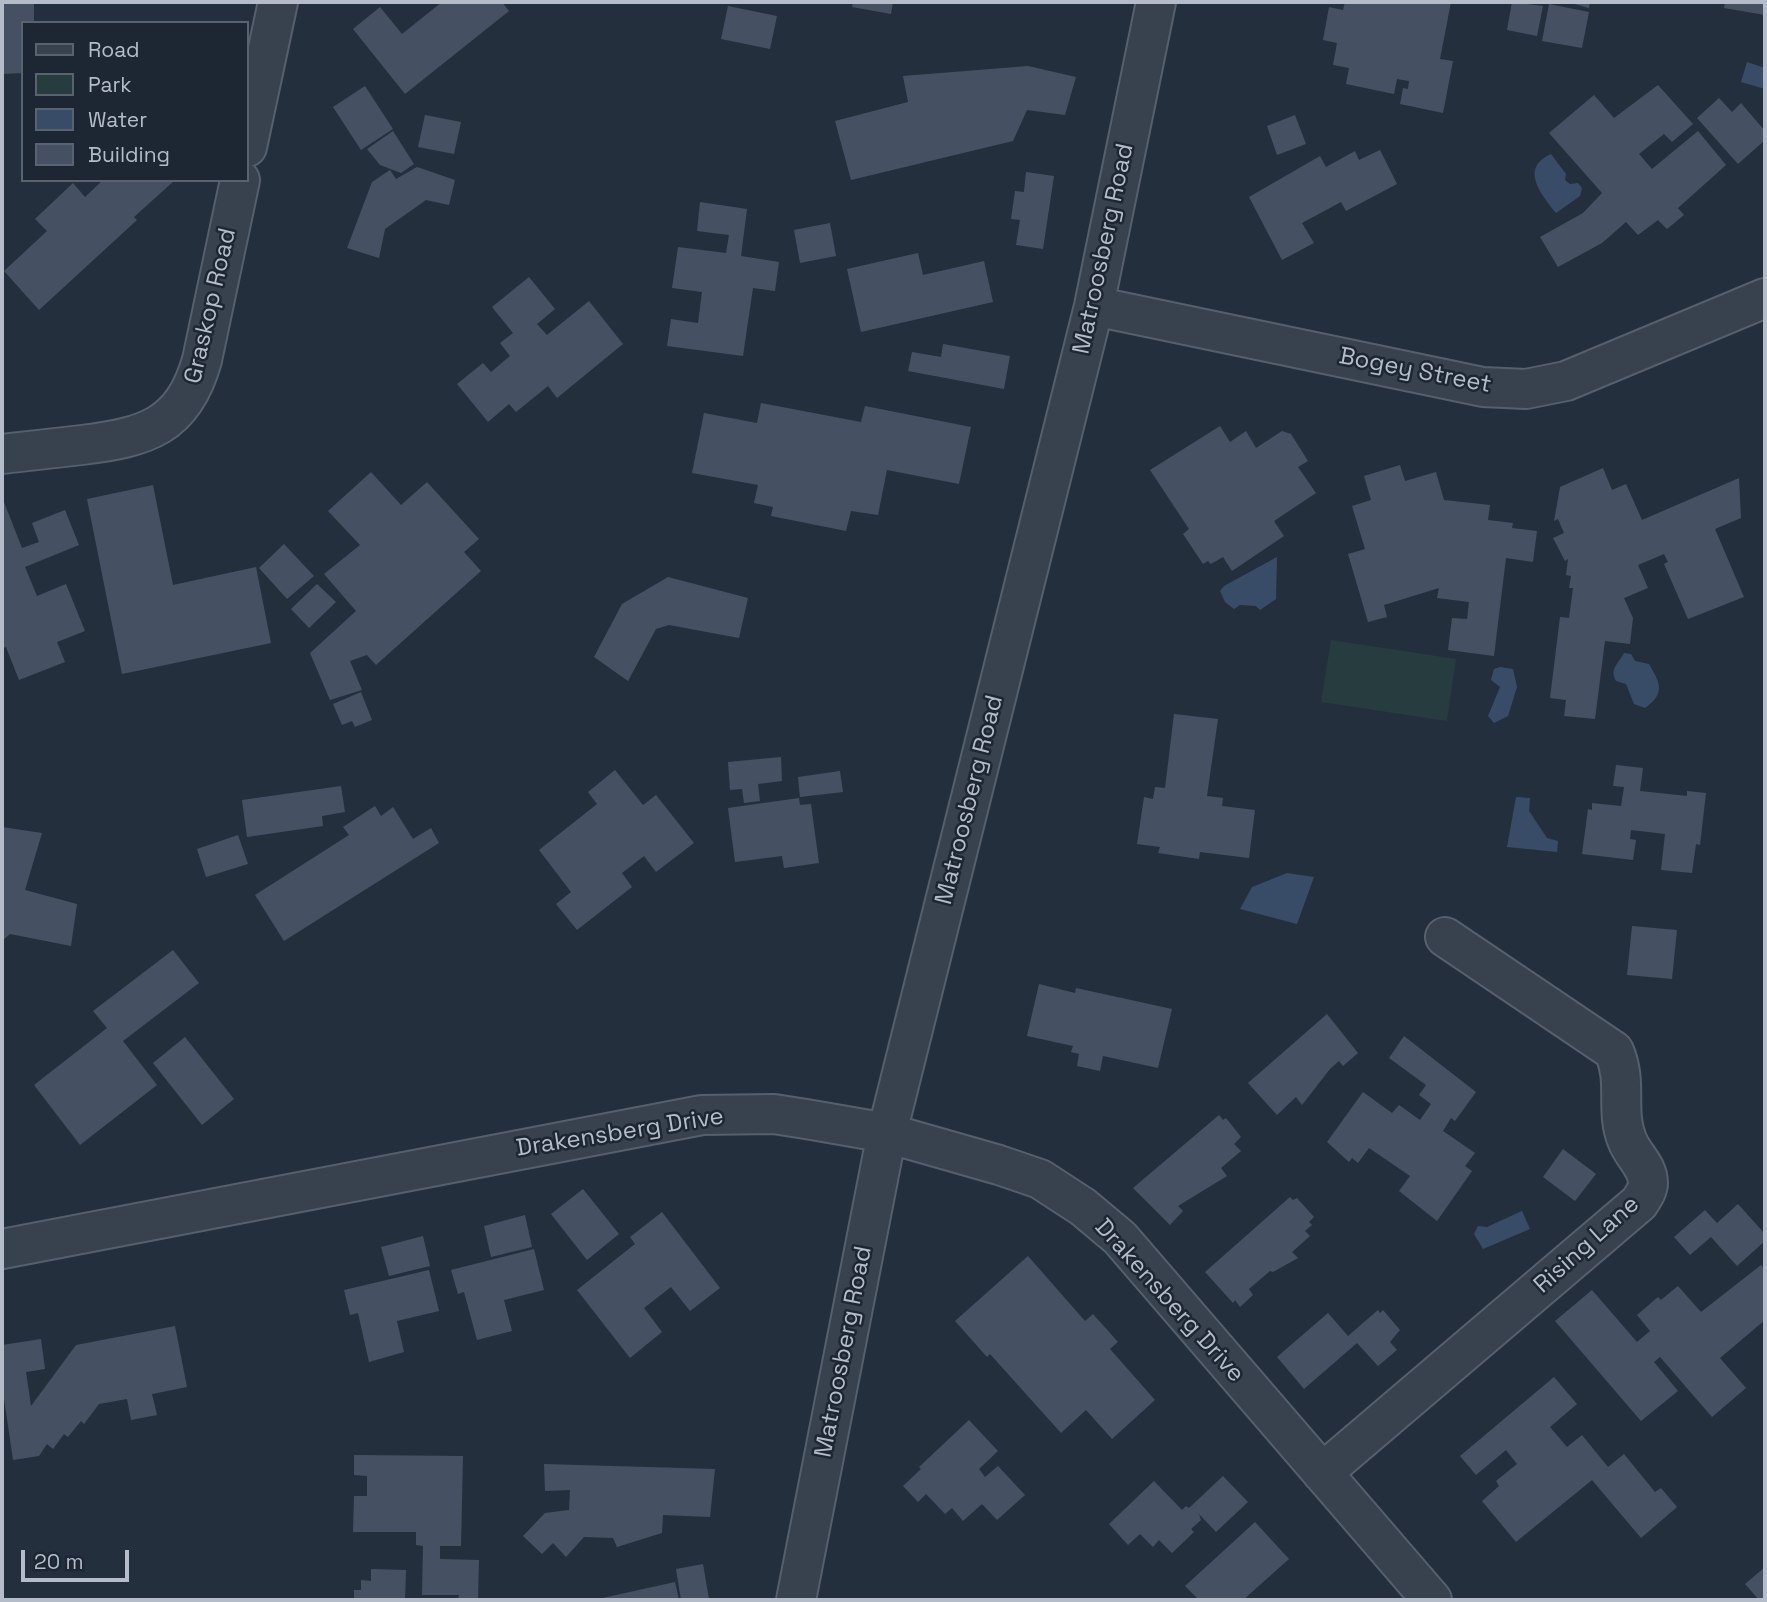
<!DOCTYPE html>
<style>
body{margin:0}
#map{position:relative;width:1767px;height:1602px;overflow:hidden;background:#242f3e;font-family:"Space Grotesk",sans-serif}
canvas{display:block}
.frame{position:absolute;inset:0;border:4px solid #b4bcc9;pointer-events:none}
.legend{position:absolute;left:21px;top:21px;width:228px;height:161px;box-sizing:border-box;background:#1d2633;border:2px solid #59626f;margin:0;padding:9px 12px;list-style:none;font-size:21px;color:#b4bcc9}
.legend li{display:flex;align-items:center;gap:14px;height:35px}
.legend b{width:35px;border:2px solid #59626f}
.scale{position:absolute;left:21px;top:1550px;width:108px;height:32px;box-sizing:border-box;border:4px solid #b4bcc9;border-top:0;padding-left:9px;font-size:21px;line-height:24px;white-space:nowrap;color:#b4bcc9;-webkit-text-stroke:5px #1d2633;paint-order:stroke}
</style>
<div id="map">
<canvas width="1767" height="1602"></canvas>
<div class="frame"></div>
<ul class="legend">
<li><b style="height:9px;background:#38414e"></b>Road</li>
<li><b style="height:19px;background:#263c3f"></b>Park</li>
<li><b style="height:19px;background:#394c67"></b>Water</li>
<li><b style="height:19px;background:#455162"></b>Building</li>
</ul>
<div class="scale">20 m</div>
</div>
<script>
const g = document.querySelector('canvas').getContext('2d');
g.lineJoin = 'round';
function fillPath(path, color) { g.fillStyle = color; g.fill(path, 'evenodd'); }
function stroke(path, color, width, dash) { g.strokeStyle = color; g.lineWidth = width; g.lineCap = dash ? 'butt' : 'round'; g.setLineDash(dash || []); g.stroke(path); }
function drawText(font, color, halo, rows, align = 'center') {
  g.font = font + ' "Space Grotesk",sans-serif'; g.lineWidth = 5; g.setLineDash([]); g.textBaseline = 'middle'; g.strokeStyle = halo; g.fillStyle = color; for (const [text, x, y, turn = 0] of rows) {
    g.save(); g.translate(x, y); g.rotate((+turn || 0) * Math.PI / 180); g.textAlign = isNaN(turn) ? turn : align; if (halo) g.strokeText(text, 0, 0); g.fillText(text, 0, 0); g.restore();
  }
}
fillPath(new Path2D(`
 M 1331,640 L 1456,659 L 1447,721 L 1321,702 Z`), '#263c3f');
fillPath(new Path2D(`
 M 1747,62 L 1765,68 L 1765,89 L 1741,82 Z
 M 1551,154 L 1566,174 L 1565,180 L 1570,184 L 1578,183 L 1582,188 L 1580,196 L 1556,213 C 1540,193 1520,168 1551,154 Z
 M 1277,557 L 1276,599 L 1260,610 L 1256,606 L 1240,605 L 1234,609 L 1225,602 L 1220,591 L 1224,586 Z
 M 1624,653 L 1631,654 L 1635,661 L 1649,664 C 1660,683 1666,693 1645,708 L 1634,704 L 1626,684 L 1616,681 C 1609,669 1619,663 1624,653 Z
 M 1500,667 L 1513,669 L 1517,687 L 1508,716 L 1494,723 L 1488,716 L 1500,687 L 1491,680 L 1494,669 Z
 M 1516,797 L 1530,798 L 1529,811 L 1547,838 L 1558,841 L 1557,852 L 1507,847 Z
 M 1287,873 L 1314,877 L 1297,924 L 1240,909 L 1252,887 Z
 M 1522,1211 L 1530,1229 L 1483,1249 L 1474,1234 L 1478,1226 L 1487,1227 Z`), '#394c67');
fillPath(new Path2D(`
 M 2,2 L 34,2 L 34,23 L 23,23 L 23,73 L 2,74 Z
 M 442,2 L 502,2 L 509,11 L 405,94 L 353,29 L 380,7 L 402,34 Z
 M 853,2 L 893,2 L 891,14 L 852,7 Z
 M 1345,2 L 1451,2 L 1440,59 L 1453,61 L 1443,113 L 1400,104 L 1403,88 L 1408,89 L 1409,81 L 1397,79 L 1394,94 L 1346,84 L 1349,68 L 1333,65 L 1337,43 L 1323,40 L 1329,7 L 1343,10 Z
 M 1512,2 L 1543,6 L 1537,36 L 1507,30 Z
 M 1567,2 L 1590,2 L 1589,8 Z
 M 1725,2 L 1765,2 L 1765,15 L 1724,8 Z
 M 1549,4 L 1589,12 L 1582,48 L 1542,41 Z
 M 728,6 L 777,16 L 770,49 L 721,39 Z
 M 1028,66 L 1076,77 L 1065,115 L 1027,110 L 1013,141 L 851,180 L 835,121 L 908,102 L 903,76 Z
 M 1658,85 L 1693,124 L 1672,142 L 1664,134 L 1639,154 L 1652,169 L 1698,131 L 1726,165 L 1678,208 L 1684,215 L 1667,229 L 1658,220 L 1638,235 L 1626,222 L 1602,243 L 1558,267 L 1540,237 L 1583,213 L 1602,193 L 1549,133 L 1594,95 L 1614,118 Z
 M 365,86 L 393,129 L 361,150 L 333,107 Z
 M 1719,98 L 1732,112 L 1741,103 L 1765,131 L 1765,140 L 1738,164 L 1697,118 Z
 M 425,115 L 461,122 L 454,154 L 418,147 Z
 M 1295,115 L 1306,144 L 1277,155 L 1267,126 Z
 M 393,131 L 414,164 L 401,173 L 380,165 L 367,149 Z
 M 1380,150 L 1397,184 L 1346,211 L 1341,202 L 1302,223 L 1314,243 L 1282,260 L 1249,197 L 1320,156 L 1326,167 L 1355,151 L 1359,160 Z
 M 417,167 L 455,180 L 449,205 L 426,200 L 385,229 L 379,258 L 347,248 L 372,182 L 390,170 L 396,179 Z
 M 1026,172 L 1054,176 L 1043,249 L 1016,245 L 1020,220 L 1011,219 L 1015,191 L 1024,192 Z
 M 103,180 L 175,180 L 134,217 L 137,220 L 39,310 L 4,271 L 47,231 L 35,219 L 73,183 L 85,197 Z
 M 700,202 L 747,209 L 741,256 L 779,262 L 775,291 L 753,288 L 743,356 L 667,346 L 671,319 L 698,323 L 702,292 L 672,288 L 678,247 L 726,253 L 729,235 L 697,231 Z
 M 830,223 L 836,256 L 800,263 L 794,230 Z
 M 918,253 L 923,275 L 984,261 L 993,302 L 861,332 L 847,269 Z
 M 529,277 L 555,309 L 537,324 L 547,335 L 589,301 L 623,344 L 557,398 L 548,386 L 516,412 L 509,404 L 488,422 L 457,384 L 483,363 L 491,372 L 510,356 L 500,343 L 513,333 L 492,307 Z
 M 943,344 L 1010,356 L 1004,389 L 908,371 L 912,352 L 941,357 Z
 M 761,403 L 861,422 L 865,406 L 971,427 L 959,484 L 887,470 L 878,515 L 851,511 L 846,531 L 771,516 L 773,507 L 754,503 L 758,485 L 692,473 L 704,413 L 757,423 Z
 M 1220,426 L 1230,442 L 1246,431 L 1256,448 L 1282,431 L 1291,434 L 1308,461 L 1298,467 L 1316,493 L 1274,521 L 1284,536 L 1232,571 L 1223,557 L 1211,564 L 1208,561 L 1203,564 L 1183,534 L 1189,529 L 1150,470 Z
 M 1400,465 L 1405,481 L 1436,472 L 1444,500 L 1490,505 L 1488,520 L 1513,523 L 1512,528 L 1537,531 L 1533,562 L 1506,558 L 1494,656 L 1448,650 L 1452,618 L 1467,619 L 1469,602 L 1437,598 L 1439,588 L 1384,605 L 1387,617 L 1368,622 L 1348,554 L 1365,549 L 1352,506 L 1371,500 L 1364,476 Z
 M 1603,468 L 1612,490 L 1626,484 L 1642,520 L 1739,478 L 1741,518 L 1715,529 L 1744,597 L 1688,619 L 1664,564 L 1668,562 L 1664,554 L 1638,565 L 1648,588 L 1624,598 L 1633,618 L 1630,644 L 1605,641 L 1595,719 L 1564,716 L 1566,700 L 1550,698 L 1560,617 L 1569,618 L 1573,588 L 1569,588 L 1571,576 L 1566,575 L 1568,559 L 1565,561 L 1553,538 L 1564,533 L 1558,519 L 1554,521 L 1560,487 Z
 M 371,472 L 401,505 L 427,482 L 479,539 L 464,552 L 481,571 L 376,665 L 367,655 L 350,661 L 362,690 L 330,700 L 310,653 L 356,611 L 324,574 L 360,545 L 328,511 Z
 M 153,485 L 173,585 L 256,567 L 271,643 L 122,674 L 87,499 Z
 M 2,497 L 22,548 L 39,542 L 32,523 L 65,510 L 79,545 L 25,567 L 37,596 L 66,584 L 85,631 L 57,642 L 65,662 L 19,680 L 6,647 L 2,649 Z
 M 284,544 L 314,576 L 287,599 L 259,568 Z
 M 668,577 L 748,598 L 739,638 L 669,625 L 656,629 L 628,681 L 594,657 L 622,604 Z
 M 317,584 L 336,602 L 309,628 L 291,609 Z
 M 361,692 L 372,720 L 355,727 L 352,721 L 342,725 L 333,704 Z
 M 1174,714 L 1218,719 L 1207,796 L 1223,798 L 1222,806 L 1255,810 L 1249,858 L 1200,852 L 1199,859 L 1158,853 L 1160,847 L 1137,844 L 1144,797 L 1153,799 L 1155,787 L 1165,788 Z
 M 781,757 L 782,781 L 758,784 L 760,801 L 744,803 L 742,789 L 730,790 L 728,762 Z
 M 1616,765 L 1643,768 L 1640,791 L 1687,796 L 1687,791 L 1706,793 L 1700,845 L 1696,844 L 1692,873 L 1661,870 L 1665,834 L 1631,830 L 1630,839 L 1636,840 L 1633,860 L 1582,854 L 1588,809 L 1592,810 L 1592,803 L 1621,806 L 1624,787 L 1613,786 Z
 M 615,770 L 643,805 L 656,795 L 694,843 L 656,872 L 644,856 L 622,873 L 632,887 L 577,930 L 556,904 L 571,892 L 539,850 L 597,804 L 588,792 Z
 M 840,771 L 843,792 L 800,797 L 798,777 Z
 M 341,786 L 345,812 L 322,816 L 323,826 L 247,837 L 242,800 Z
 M 799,798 L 800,805 L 811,804 L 819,863 L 784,868 L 782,856 L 735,862 L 728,808 Z
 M 375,806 L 381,816 L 393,807 L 413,839 L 431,828 L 439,843 L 284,941 L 255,895 L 349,835 L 343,827 Z
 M 2,827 L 42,833 L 25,890 L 77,904 L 71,946 L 10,934 L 2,941 Z
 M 238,835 L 248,864 L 206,877 L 197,849 Z
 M 1632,926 L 1677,930 L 1672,979 L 1627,975 Z
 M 173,950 L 199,983 L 123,1041 L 157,1085 L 80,1145 L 34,1085 L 107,1028 L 93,1011 Z
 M 1039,984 L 1075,993 L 1076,988 L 1172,1009 L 1158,1068 L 1103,1056 L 1100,1071 L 1077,1066 L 1079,1054 L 1071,1052 L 1073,1046 L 1027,1036 Z
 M 1327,1014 L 1358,1053 L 1343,1066 L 1339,1061 L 1330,1069 L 1302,1105 L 1296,1097 L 1277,1115 L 1248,1083 Z
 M 1404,1036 L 1476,1092 L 1455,1121 L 1451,1118 L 1443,1131 L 1475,1153 L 1465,1166 L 1472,1171 L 1437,1221 L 1399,1191 L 1410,1176 L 1369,1148 L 1358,1163 L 1352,1158 L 1349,1162 L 1327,1142 L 1363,1092 L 1392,1113 L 1399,1105 L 1420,1120 L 1431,1104 L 1419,1095 L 1426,1085 L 1389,1058 Z
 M 185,1037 L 234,1099 L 202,1125 L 153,1063 Z
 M 1219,1115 L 1223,1120 L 1226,1118 L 1241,1137 L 1234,1144 L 1241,1151 L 1221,1168 L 1227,1176 L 1178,1206 L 1183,1211 L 1170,1225 L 1133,1188 Z
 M 1563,1149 L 1596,1174 L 1575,1201 L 1543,1177 Z
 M 583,1189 L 619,1234 L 587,1260 L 551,1214 Z
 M 1290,1197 L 1293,1200 L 1297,1198 L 1314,1217 L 1309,1222 L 1312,1225 L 1305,1231 L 1310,1236 L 1292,1252 L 1298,1258 L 1273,1272 L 1270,1271 L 1249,1289 L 1253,1295 L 1240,1307 L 1235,1300 L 1233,1303 L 1205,1272 Z
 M 1738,1204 L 1765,1234 L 1765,1241 L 1737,1266 L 1711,1237 L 1690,1255 L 1674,1237 L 1705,1210 L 1717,1223 Z
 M 662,1212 L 720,1288 L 690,1311 L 671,1287 L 644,1308 L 662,1332 L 630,1358 L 577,1290 L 635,1244 L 630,1237 Z
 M 525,1215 L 532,1247 L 491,1257 L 484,1226 Z
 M 423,1236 L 430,1266 L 389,1276 L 381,1247 Z
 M 534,1249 L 544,1290 L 504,1300 L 512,1331 L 477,1340 L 464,1292 L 458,1294 L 451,1270 Z
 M 1028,1256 L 1085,1321 L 1093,1314 L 1118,1342 L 1110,1349 L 1155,1400 L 1112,1439 L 1086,1410 L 1061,1433 L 990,1354 L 987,1357 L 955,1321 Z
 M 1761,1265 L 1765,1270 L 1765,1320 L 1720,1358 L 1746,1388 L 1712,1417 L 1660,1357 L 1654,1362 L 1678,1391 L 1641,1421 L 1555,1321 L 1592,1290 L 1637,1342 L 1650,1331 L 1637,1315 L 1658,1297 L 1661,1300 L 1678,1286 L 1701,1312 Z
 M 429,1270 L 439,1311 L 397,1321 L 404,1352 L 369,1362 L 358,1313 L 350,1315 L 344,1290 Z
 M 1378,1310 L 1380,1313 L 1383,1310 L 1400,1330 L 1390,1342 L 1397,1350 L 1378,1366 L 1357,1343 L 1304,1389 L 1277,1357 L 1328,1313 L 1348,1336 Z
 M 175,1326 L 187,1387 L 152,1394 L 157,1415 L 131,1420 L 127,1399 L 99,1404 L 84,1424 L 81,1421 L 68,1437 L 64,1434 L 53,1449 L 47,1444 L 39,1456 L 13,1460 L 2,1385 L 2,1345 L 41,1339 L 45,1369 L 26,1372 L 31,1406 L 76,1345 Z
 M 1554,1377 L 1577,1404 L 1550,1427 L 1567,1447 L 1582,1435 L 1608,1467 L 1624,1454 L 1655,1492 L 1661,1488 L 1677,1507 L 1641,1538 L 1592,1480 L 1516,1542 L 1482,1501 L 1499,1486 L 1496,1481 L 1517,1464 L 1506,1450 L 1476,1475 L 1460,1456 Z
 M 969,1420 L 998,1451 L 979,1469 L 985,1477 L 998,1466 L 1025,1495 L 997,1520 L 982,1504 L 963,1521 L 952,1508 L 945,1514 L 926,1494 L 918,1502 L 903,1486 L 921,1469 L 919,1467 Z
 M 354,1455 L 463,1456 L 461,1546 L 440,1546 L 440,1559 L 479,1560 L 478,1600 L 458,1600 L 459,1595 L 422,1595 L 423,1546 L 416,1545 L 416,1532 L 353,1532 L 354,1496 L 367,1496 L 367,1476 L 354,1475 Z
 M 544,1464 L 715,1469 L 710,1517 L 663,1515 L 662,1533 L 617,1547 L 613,1538 L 584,1537 L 566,1557 L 553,1543 L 542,1554 L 523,1536 L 545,1513 L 569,1510 L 570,1490 L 545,1491 Z
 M 1223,1476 L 1248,1502 L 1216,1532 L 1199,1514 L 1201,1520 L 1191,1529 L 1194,1532 L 1172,1553 L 1159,1540 L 1153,1547 L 1140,1534 L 1128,1545 L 1109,1524 L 1154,1481 L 1182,1510 L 1186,1506 L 1189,1508 Z
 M 1255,1522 L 1289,1559 L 1243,1600 L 1199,1600 L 1185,1586 Z
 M 703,1564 L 709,1599 L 681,1600 L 676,1569 Z
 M 1765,1567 L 1765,1600 L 1759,1600 L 1745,1584 Z
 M 371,1569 L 406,1570 L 405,1600 L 354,1600 L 354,1590 L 361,1590 L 361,1580 L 371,1581 Z
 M 675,1582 L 679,1600 L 598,1600 L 598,1599 Z`), '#455162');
const minor = new Path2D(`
 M 247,147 L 278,2
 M 1094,306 L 1483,387 L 1526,389 L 1566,381 L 1765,298
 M 2,454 C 29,451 55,448 82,445 C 146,437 183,427 202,360 L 240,180
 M 2,1249 L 702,1115 L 774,1114 L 806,1119 L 887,1133 L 999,1165 L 1040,1179 L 1083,1207 L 1120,1238 L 1432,1600
 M 1322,1473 L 1639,1203 C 1643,1197 1648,1190 1648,1183 C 1648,1166 1633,1156 1627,1140 C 1615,1110 1628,1083 1614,1051 L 1445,937
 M 796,1600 L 887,1133 L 1094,306 L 1156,2`);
stroke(minor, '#565f6c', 42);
stroke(minor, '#38414e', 38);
drawText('24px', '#b4bcc9', '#1d2633', [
 ["Matroosberg Road",1104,249,-78],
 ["Graskop Road",211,306,-77],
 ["Bogey Street",1415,371,11],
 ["Matroosberg Road",970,800,-76],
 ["Drakensberg Drive",620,1133,-9],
 ["Rising Lane",1587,1245,-42],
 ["Drakensberg Drive",1169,1301,48],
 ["Matroosberg Road",844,1352,-79]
]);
</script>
